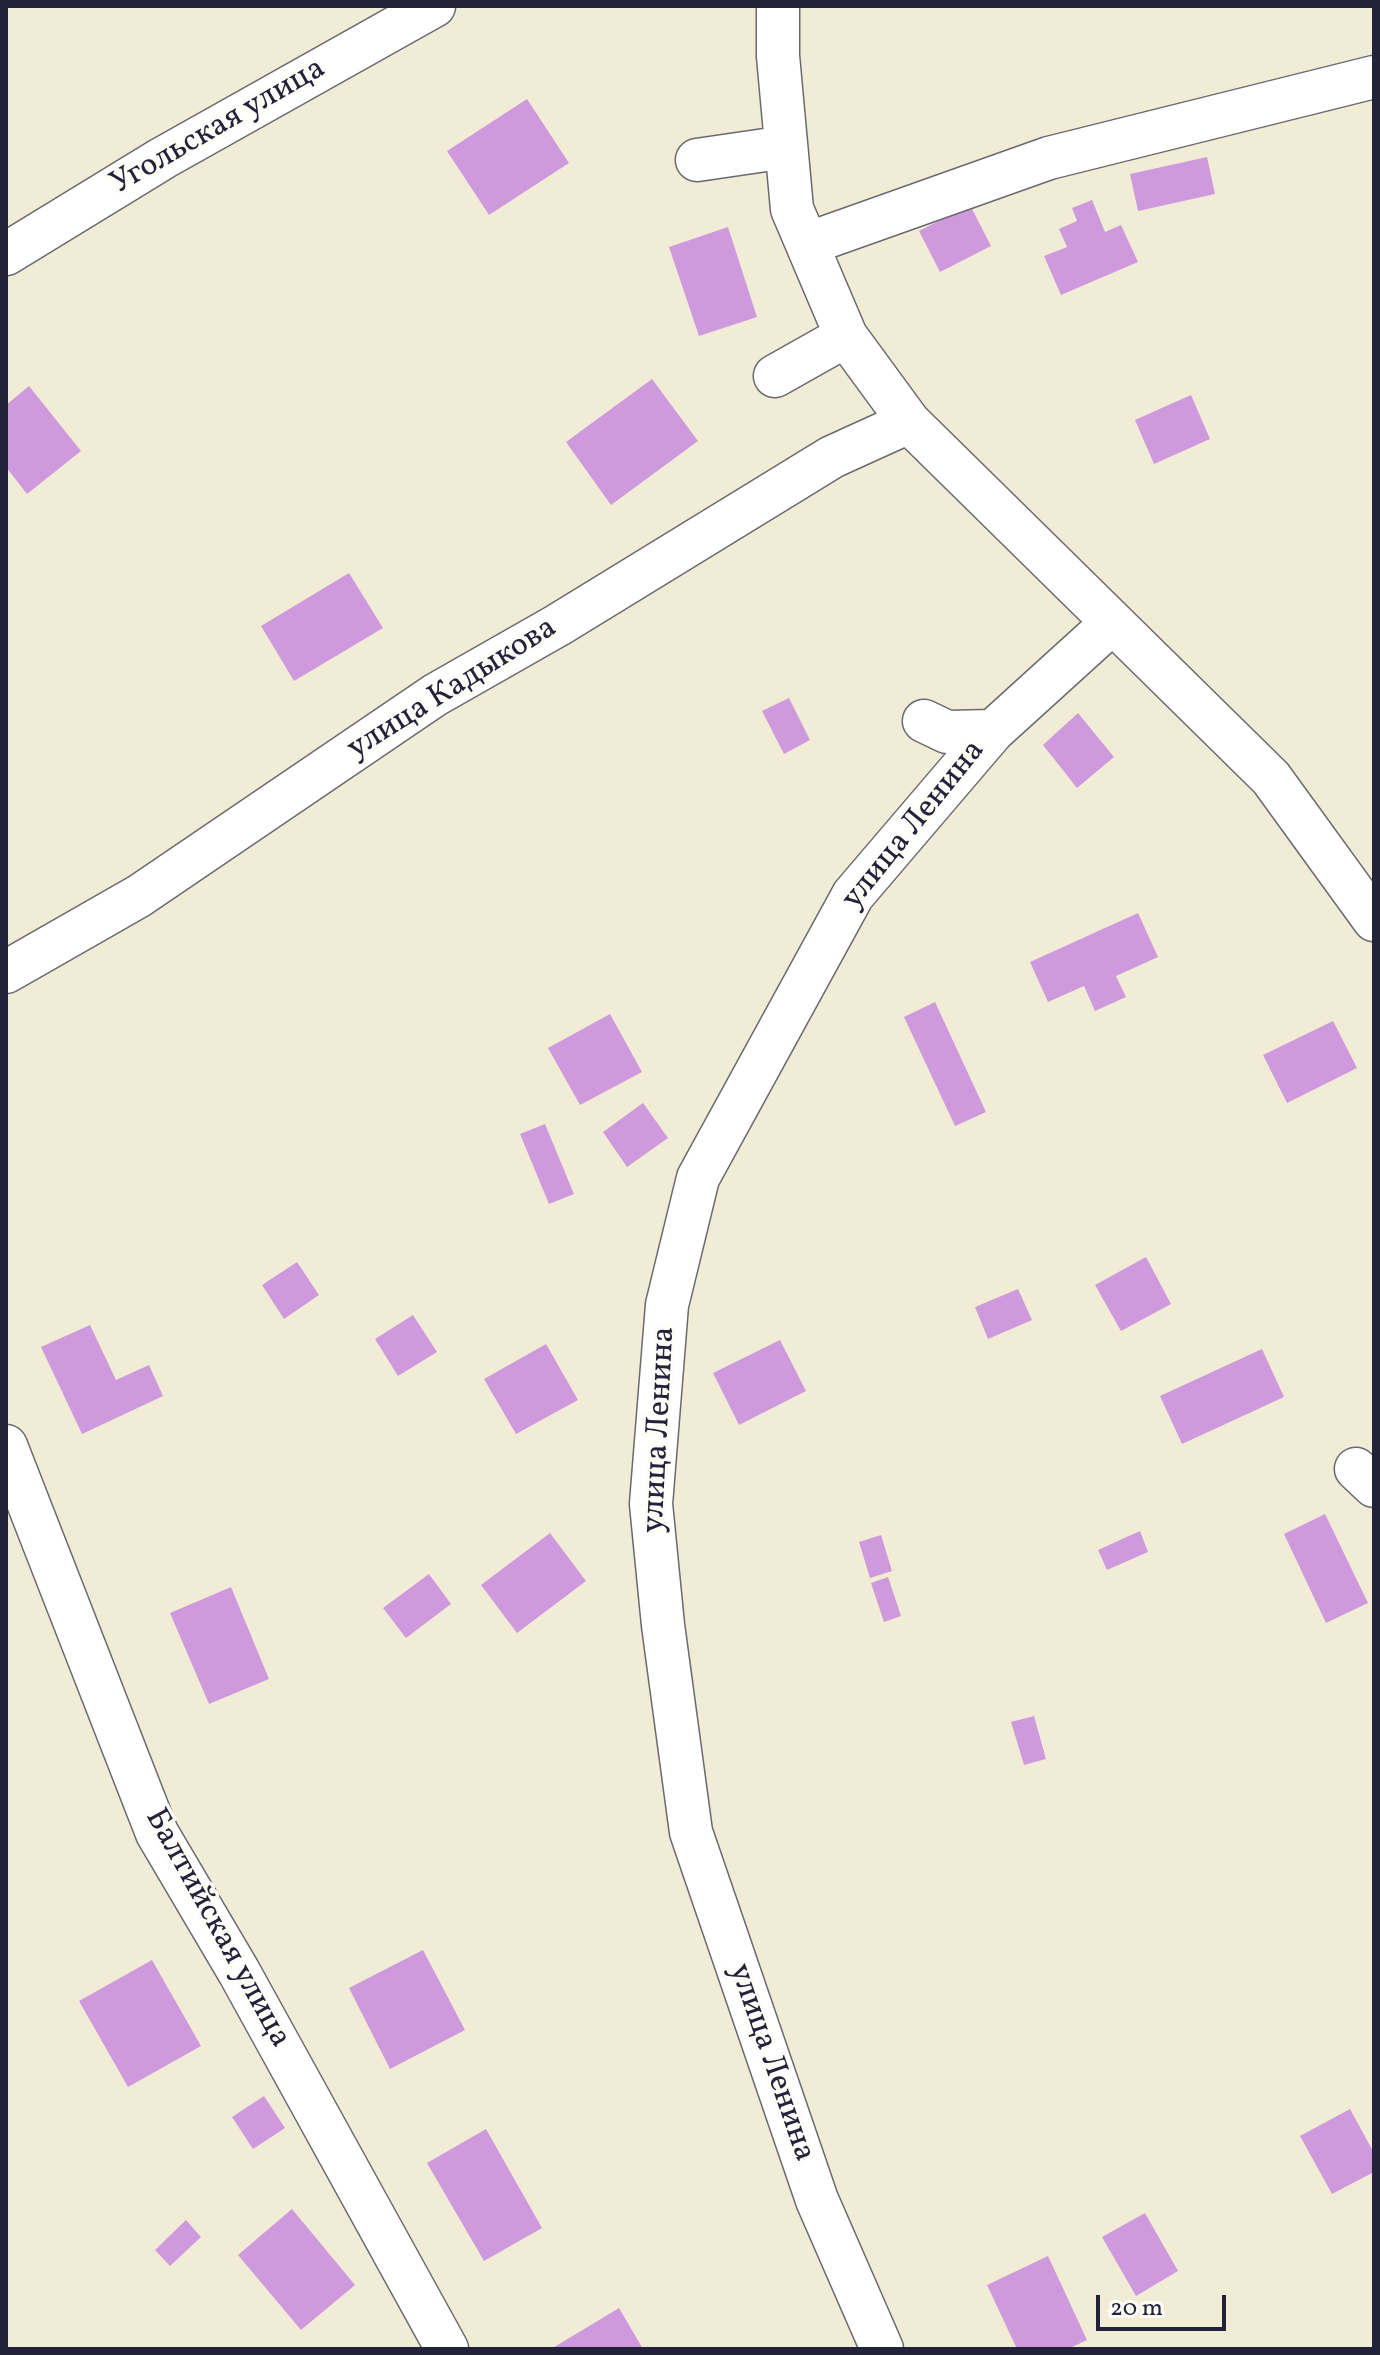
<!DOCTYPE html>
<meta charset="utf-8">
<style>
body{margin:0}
#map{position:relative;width:1380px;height:2355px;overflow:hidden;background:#f1ecd6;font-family:Vollkorn,serif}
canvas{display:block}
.frame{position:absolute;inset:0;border:8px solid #22223b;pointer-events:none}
.scale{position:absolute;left:1096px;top:2295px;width:130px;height:36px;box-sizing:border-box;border:4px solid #22223b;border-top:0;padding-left:10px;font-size:24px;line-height:28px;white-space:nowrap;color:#22223b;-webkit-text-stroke:6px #fdfcf7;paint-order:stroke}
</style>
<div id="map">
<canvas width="1380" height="2355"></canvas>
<div class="frame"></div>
<div class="scale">20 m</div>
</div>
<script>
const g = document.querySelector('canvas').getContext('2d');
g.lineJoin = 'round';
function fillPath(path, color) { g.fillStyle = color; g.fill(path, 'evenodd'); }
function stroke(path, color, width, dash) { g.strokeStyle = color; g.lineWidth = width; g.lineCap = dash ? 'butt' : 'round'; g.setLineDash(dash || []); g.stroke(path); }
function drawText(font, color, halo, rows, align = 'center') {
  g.font = font + ' Vollkorn,serif'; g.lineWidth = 7; g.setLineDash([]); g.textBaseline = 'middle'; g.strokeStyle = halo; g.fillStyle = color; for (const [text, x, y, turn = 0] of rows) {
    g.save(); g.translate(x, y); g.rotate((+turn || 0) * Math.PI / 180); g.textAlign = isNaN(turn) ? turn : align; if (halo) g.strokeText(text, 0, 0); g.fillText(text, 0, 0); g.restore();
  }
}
fillPath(new Path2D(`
 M 527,99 L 569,163 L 489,215 L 447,151 Z
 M 1207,157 L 1215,194 L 1138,211 L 1130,174 Z
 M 1092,200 L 1105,232 L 1121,225 L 1138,262 L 1061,295 L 1044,256 L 1067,247 L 1059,229 L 1077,221 L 1072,208 Z
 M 970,205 L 991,246 L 940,272 L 919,231 Z
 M 728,227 L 757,317 L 699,336 L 669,247 Z
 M 652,379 L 698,441 L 611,505 L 566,442 Z
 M 29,386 L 81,451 L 27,494 L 6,467 L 6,405 Z
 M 1191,395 L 1210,439 L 1154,464 L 1135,420 Z
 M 349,573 L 383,628 L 294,681 L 261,626 Z
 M 789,698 L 810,740 L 784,754 L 762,711 Z
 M 1078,713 L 1114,757 L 1077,788 L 1043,745 Z
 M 1138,913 L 1158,957 L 1116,976 L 1126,997 L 1095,1011 L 1084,986 L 1048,1002 L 1030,962 Z
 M 935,1002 L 986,1112 L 955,1126 L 904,1017 Z
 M 610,1014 L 642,1072 L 580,1105 L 548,1048 Z
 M 1333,1021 L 1357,1068 L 1287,1103 L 1263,1055 Z
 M 643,1103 L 668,1138 L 627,1167 L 603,1132 Z
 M 545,1124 L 574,1194 L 549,1204 L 520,1134 Z
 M 1146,1257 L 1171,1304 L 1121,1331 L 1095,1285 Z
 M 297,1262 L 319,1295 L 284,1319 L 262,1285 Z
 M 1018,1289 L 1032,1320 L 988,1339 L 975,1307 Z
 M 413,1315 L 437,1352 L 398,1376 L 375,1339 Z
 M 90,1325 L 116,1380 L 149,1365 L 163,1396 L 82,1434 L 41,1347 Z
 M 780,1340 L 806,1391 L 739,1425 L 713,1373 Z
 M 546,1344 L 578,1400 L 516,1434 L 484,1379 Z
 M 1262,1349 L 1284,1397 L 1182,1444 L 1160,1396 Z
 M 1325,1514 L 1368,1603 L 1326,1623 L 1284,1534 Z
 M 1140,1531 L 1148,1552 L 1107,1570 L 1098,1550 Z
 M 550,1533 L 586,1581 L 517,1633 L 481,1585 Z
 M 881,1535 L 892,1571 L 870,1578 L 859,1542 Z
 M 429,1574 L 451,1604 L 406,1638 L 383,1608 Z
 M 888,1577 L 901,1616 L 884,1622 L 871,1583 Z
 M 231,1587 L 269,1679 L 209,1704 L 170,1613 Z
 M 1034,1716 L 1046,1759 L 1024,1765 L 1011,1722 Z
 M 423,1950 L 465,2030 L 390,2069 L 349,1988 Z
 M 152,1960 L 201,2046 L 128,2087 L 79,2001 Z
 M 264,2096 L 285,2128 L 253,2149 L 232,2117 Z
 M 1350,2109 L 1374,2153 L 1374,2172 L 1332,2194 L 1300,2136 Z
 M 486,2129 L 542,2228 L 484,2261 L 427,2163 Z
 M 292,2209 L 355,2285 L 301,2330 L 238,2255 Z
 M 1145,2213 L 1178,2271 L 1136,2296 L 1102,2237 Z
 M 186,2220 L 201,2237 L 170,2266 L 155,2250 Z
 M 1048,2256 L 1087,2340 L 1068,2349 L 1017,2349 L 987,2285 Z
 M 619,2308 L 643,2349 L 551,2349 Z`), '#cf9add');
const minor = new Path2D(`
 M 778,6 L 778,56 L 792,209 L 846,336 L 909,422 L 1271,778 L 1374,920
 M 697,160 L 786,147
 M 807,244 L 1049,158 L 1374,77
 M 6,254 L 163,158 L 434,6
 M 775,376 L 846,336
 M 924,721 L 947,732 L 993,731
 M 6,972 L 139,896 L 435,695 L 558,625 L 832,457 L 909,422
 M 6,1446 L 157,1833 L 239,1972 L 447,2349
 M 1356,1469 L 1374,1486
 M 882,2349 L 817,2200 L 691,1832 L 663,1625 L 651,1504 L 667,1305 L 698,1178 L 853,895 L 993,731 L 1112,623`);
stroke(minor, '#6a6971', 45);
stroke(minor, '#fff', 42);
drawText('32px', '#22223b', '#fdfcf7', [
 ["Угольская улица",219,128,-30],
 ["улица Кадыкова",453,690,-32],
 ["улица Ленина",915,826,-51],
 ["улица Ленина",661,1430,-87],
 ["Балтийская улица",216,1929,61],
 ["улица Ленина",770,2063,71]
]);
</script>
